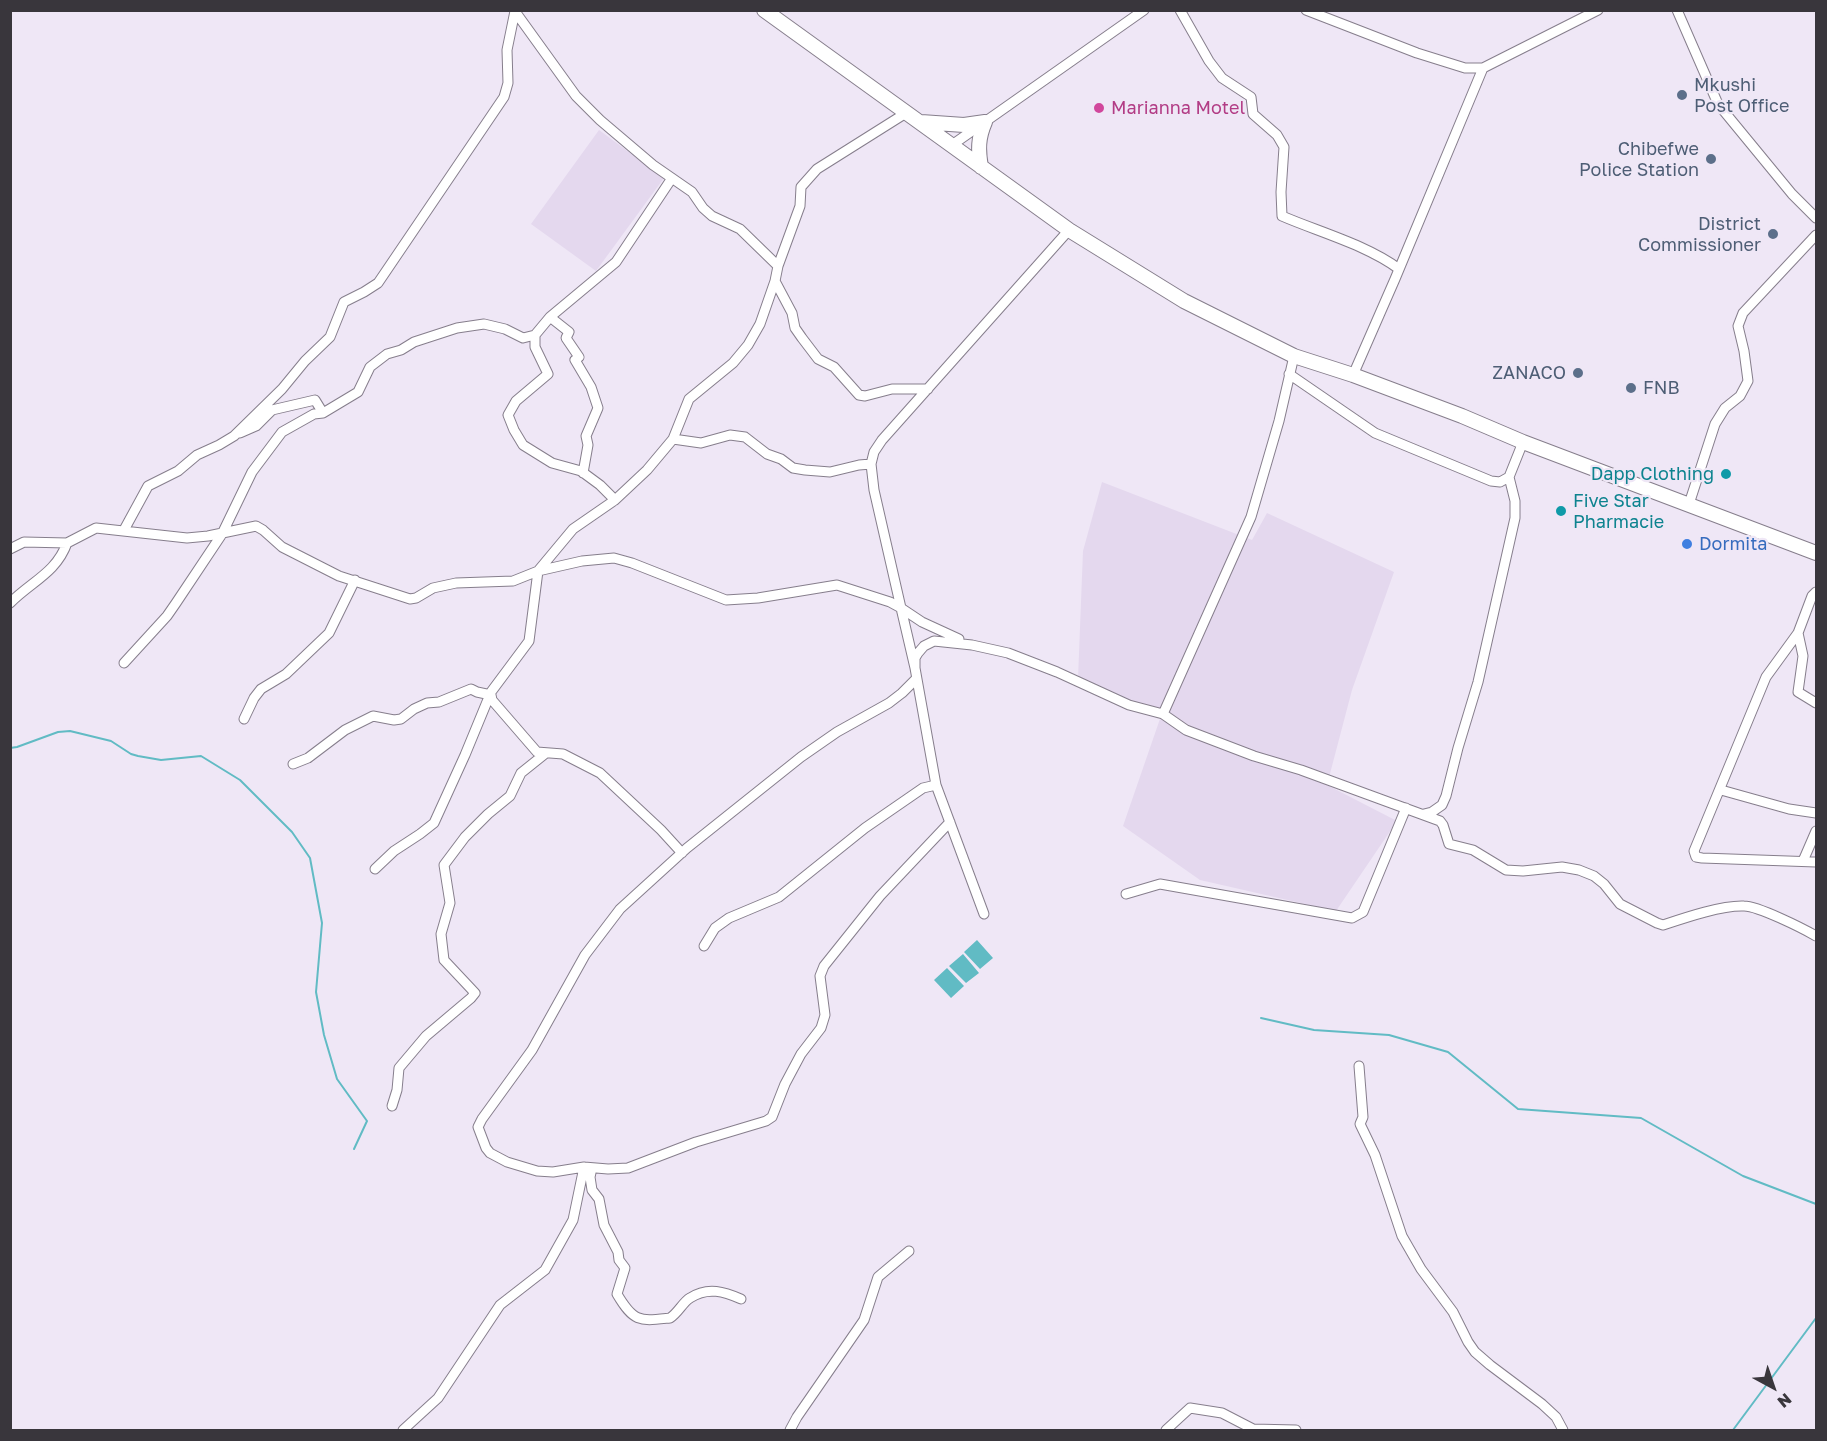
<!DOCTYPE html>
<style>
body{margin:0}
#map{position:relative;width:1827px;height:1441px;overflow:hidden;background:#efe7f6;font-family:"Golos Text",sans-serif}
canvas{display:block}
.frame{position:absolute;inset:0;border:12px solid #39363c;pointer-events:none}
.north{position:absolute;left:1743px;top:1357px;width:60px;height:60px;-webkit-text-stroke:4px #efe7f6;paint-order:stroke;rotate:140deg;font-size:16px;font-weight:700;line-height:24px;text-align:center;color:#39363c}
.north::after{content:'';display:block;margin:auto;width:21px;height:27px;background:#39363c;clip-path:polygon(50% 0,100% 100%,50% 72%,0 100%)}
</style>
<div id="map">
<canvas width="1827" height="1441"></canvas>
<div class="frame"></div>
<div class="north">N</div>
</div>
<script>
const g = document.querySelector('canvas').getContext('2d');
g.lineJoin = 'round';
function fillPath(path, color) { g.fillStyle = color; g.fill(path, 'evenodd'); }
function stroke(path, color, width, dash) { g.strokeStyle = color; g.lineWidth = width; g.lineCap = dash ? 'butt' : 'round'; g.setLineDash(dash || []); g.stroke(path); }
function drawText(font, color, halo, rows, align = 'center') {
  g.font = font + ' "Golos Text",sans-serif'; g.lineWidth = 4.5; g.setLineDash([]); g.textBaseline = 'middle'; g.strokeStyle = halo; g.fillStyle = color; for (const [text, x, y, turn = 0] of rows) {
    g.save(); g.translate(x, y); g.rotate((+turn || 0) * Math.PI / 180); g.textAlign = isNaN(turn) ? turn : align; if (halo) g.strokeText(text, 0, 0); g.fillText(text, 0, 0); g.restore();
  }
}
fillPath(new Path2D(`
 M 599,130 L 664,178 L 596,271 L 531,224 Z
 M 1102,482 L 1252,540 L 1267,513 L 1394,572 L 1352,690 L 1327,785 L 1397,821 L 1336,911 L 1200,880 L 1123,826 L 1162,713 L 1078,679 L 1083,551 Z`), '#e4d8ee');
fillPath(new Path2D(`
 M 977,940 L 993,958 L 980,969 L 964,952 Z
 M 963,954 L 979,973 L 966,983 L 949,966 Z
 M 947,968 L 964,986 L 951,998 L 934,980 Z`), '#61bbc4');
stroke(new Path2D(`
 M 10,748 L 17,747 L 58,732 L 70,731 L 111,741 L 131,754 L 138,756 L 161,760 L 201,756 L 240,780 L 292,832 L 310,858 L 322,923 L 316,992 L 324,1035 L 337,1079 L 367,1121 L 354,1149
 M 1261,1018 L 1314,1030 L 1389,1035 L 1448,1052 L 1518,1109 L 1641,1118 L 1743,1176 L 1816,1204
 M 1733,1430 L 1816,1318`), '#61bbc4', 2);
const street = new Path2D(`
 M 514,10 L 576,96 L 600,120 L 653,165 L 692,192 L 703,208 L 712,216 L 740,229 L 778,266
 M 1180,10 L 1209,61 L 1222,78 L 1251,97 L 1253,114 L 1277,135 L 1284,147 L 1281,192 L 1282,216 C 1319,232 1367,245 1399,269
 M 1306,10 L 1417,53 L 1465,68 L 1483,68 L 1598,10
 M 1677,10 L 1718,104 L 1792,194 L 1816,218
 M 952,145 L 1144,10
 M 775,281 L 792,313 L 795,328 L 802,338 L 818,359 L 834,367 L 859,395 L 865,396 L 892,389 L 928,389
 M 550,317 L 569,332 L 566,338 L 579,357 L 575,360 L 591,387 L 598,408 L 586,436 L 588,445 L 583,473
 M 535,335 L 535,347 L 548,374 L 516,401 L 508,415 L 514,430 L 523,445 L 552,463 L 581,471 L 600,485 L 615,500
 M 1289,374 L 1375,433 L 1491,481 L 1500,482 L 1509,477
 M 1353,375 L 1395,279 L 1483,68
 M 240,433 L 256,426 L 272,410 L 315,400 L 323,413
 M 673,439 L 701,443 L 730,435 L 745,437 L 767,454 L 781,459 L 793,468 L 805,470 L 830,472 L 859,465 L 871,464
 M 1689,504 L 1715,424 L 1725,408 L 1740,396 L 1748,381 L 1744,351 L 1738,326 L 1743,313 L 1816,235
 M 124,530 L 148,486 L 178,471 L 197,455 L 219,445 L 234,436 L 282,389 L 305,361 L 330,337 L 344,302 L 364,292 L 378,283 L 504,97 L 508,83 L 507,50 L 515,11
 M 10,549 L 24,542 L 67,543 L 96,528 L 187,538 L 208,536 L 256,526 L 263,530 L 282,547 L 339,576 L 410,599 L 416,598 L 433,588 L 456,583 L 513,581 L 538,571 L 573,529 L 615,500 L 647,470 L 673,439 L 689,399 L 733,363 L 748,345 L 760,324 L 775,281 L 778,266 L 800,206 L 801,187 L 817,169 L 906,113
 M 538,571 L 582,561 L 614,558 L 632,563 L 726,600 L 758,598 L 837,585 L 890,602 L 901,608 L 915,668 L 936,785 L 984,914
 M 1816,592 L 1812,596 L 1798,633 L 1766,677 L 1694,851 L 1696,857 L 1702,858 L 1816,862
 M 10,603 C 32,581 56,573 67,543
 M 1798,633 L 1803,656 L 1798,692 L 1816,703
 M 959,639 L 922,622 L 901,608 L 874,490 L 871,464 L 874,452 L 882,440 L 1069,230
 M 124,663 L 167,616 L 176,603 L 222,534 L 252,472 L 282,432 L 314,414 L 323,413 L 358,392 L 370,367 L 387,354 L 401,350 L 414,342 L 457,328 L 484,324 L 505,329 L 523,338 L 535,335 L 550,317 L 616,262 L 672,178
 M 915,668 L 915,658 L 918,653 L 924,646 L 934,641 L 972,645 L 1008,653 L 1057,672 L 1129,705 L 1163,714 L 1186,730 L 1254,756 L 1301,770 L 1440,821 L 1443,825 L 1449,844 L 1473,850 L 1506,870 L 1523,871 L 1562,867 L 1579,870 L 1594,876 L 1604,884 L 1620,904 L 1657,923 L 1663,925 C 1684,918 1722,905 1744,906 C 1758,906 1802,928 1816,936
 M 916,679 L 902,693 L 889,703 L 837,732 L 801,757 L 687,848 L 620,909 L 585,955 L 532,1050 L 482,1119 L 478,1127 L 486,1148 L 490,1153 L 507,1162 L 537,1171 L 553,1172 L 584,1167 L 608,1169 L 628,1168 L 696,1142 L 766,1121 L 772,1117 L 785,1084 L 801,1054 L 821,1028 L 825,1015 L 820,976 L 824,966 L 880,896 L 950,822
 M 491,695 L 492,700 L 537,752 L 563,754 L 600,773 L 661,830 L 682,853
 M 1163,714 L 1251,517 L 1279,421 L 1294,356
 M 244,719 L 254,698 L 261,689 L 286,674 L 329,633 L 355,580
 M 293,764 L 308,758 L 345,730 L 373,716 L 394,720 L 401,719 L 414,709 L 427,703 L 439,702 L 471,689 L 477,692 L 491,695
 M 1721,790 L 1789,809 L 1816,813
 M 1424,814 L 1432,812 L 1442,805 L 1446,796 L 1458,748 L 1478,682 L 1515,518 L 1515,501 L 1509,477 L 1523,442
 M 1803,861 L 1816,831
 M 375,869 L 394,851 L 420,834 L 434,823 L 465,755 L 491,692 L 529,641 L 538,571
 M 1126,894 L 1160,884 L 1352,918 L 1363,912 L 1406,808
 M 704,946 L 715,928 L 729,918 L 779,897 L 865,828 L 923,788 L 936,785
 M 1359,1066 L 1363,1117 L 1360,1124 L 1375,1155 L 1402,1236 L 1421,1269 L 1453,1312 L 1468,1342 L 1475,1352 L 1490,1365 L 1542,1404 L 1556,1417 L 1563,1430
 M 392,1106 L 397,1090 L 399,1068 L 426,1036 L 471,998 L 475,993 L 444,960 L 441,934 L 450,903 L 444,865 L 465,837 L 488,814 L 510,796 L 521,773 L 546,753
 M 592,1168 L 590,1177 L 592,1190 L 599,1199 L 604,1225 L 618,1252 L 619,1260 L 625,1268 L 617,1294 C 634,1323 640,1321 670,1318 C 678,1313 683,1302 690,1298 C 708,1286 725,1292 741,1299
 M 403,1430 L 438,1398 L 500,1305 L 545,1270 L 573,1220 L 584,1167
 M 790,1430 L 797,1417 L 864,1320 L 878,1277 L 909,1251
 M 1166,1430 L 1190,1408 L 1222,1413 L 1253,1429 L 1296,1430`);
const secondary = new Path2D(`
 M 764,10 L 1069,230 L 1184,301 L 1294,356 L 1353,375 L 1462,416 L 1523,442 L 1816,553
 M 921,122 L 964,125 L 985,122 C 978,138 978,150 981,167`);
stroke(street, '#867e8c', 11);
stroke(secondary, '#867e8c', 16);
stroke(street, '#fff', 9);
stroke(secondary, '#fff', 14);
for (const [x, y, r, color] of [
 [1682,95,6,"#5c6f8a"],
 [1099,108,6,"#d1479c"],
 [1711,159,6,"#5c6f8a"],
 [1773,234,6,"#5c6f8a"],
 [1578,373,6,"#5c6f8a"],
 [1631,388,6,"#5c6f8a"],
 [1726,474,6,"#0f9aa8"],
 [1561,511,6,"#0f9aa8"],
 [1687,544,6,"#3f7fe0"]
]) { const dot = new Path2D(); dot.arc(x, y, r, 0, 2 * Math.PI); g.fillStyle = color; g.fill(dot); stroke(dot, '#efe7f6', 2); }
drawText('18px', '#4e5e75', '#efe7f6', [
 ["Mkushi",1694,85,"left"],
 ["Post Office",1694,106,"left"],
 ["Chibefwe",1699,149],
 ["Police Station",1699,170],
 ["District",1761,224],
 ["Commissioner",1761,245],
 ["ZANACO",1566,373],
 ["FNB",1643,388,"left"]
], 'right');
drawText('18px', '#b23c85', '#efe7f6', [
 ["Marianna Motel",1111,108]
], 'left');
drawText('18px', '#0d838f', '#efe7f6', [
 ["Dapp Clothing",1714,474],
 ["Five Star",1573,501,"left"],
 ["Pharmacie",1573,522,"left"]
], 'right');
drawText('18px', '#366cbe', '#efe7f6', [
 ["Dormita",1699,544]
], 'left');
</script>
